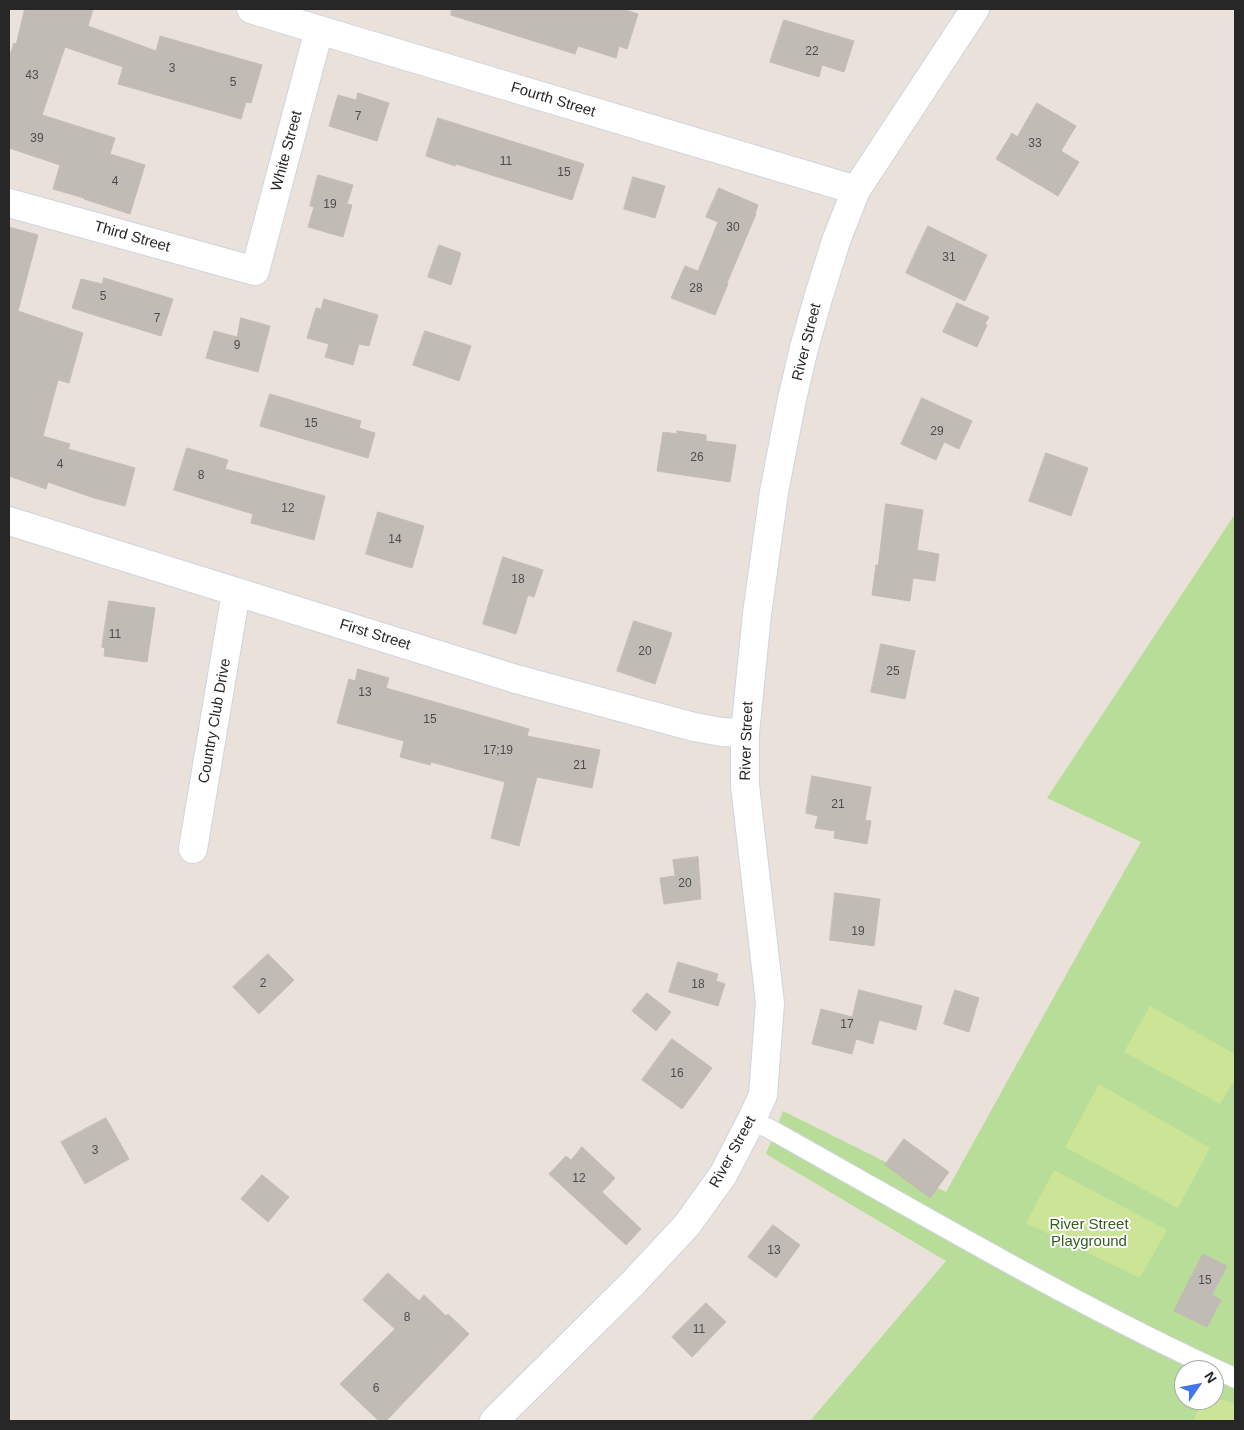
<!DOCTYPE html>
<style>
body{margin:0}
#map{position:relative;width:1244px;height:1430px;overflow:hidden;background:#e9e1da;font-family:Helvetica,sans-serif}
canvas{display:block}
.frame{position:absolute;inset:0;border:10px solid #272727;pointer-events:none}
.north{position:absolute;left:1174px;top:1360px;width:50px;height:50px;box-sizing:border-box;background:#fff;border:1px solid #a9a9a9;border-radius:50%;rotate:57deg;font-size:14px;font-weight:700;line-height:20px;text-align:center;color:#272727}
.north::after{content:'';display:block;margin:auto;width:18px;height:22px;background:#4275ee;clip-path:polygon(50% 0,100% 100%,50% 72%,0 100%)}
</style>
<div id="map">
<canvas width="1244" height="1430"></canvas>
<div class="frame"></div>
<div class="north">N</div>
</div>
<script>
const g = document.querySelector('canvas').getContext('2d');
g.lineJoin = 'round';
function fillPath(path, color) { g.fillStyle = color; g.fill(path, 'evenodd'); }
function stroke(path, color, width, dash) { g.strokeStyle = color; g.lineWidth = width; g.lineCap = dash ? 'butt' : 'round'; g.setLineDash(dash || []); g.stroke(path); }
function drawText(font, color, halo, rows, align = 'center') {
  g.font = font + ' Helvetica,sans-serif'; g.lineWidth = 4; g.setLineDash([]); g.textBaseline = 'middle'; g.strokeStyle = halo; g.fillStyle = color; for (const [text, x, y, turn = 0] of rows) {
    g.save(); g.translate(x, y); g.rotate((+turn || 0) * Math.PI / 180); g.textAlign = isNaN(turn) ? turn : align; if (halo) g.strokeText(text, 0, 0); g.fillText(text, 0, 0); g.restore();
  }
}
fillPath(new Path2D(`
 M 1235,514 L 1235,1421 L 810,1421 L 946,1261 L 766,1154 L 783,1111 L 946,1192 L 1086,939 L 1141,842 L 1047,798 ZM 1184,1370 L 1214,1370 L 1214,1400 L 1184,1400 Z`), '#b7dd99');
fillPath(new Path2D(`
 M 1150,1006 L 1235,1054 L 1235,1079 L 1220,1104 L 1124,1052 Z
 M 1099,1084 L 1210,1148 L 1178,1208 L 1065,1147 Z
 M 1054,1170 L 1167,1230 L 1140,1278 L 1026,1223 Z
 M 1214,1397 L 1235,1404 L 1235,1421 L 1193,1421 L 1202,1400 L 1214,1400 Z`), '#cbe495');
const building = new Path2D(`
 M 25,9 L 93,9 L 88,26 L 156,51 L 160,36 L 262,65 L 251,103 L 246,102 L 241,119 L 118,84 L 123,67 L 65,47 L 42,115 L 115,138 L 110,154 L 145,165 L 130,214 L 84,199 L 84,198 L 53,189 L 60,165 L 9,148 L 9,58 L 14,43 L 16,44 Z
 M 452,9 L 622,9 L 638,14 L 627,49 L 619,46 L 616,58 L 578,46 L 575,54 L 451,15 Z
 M 784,20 L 854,41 L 844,72 L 822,65 L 819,77 L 770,62 Z
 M 358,93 L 389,103 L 377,141 L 329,126 L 338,95 L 356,100 Z
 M 1037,103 L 1076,126 L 1061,151 L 1079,162 L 1058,196 L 996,159 L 1012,133 L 1017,137 Z
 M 438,118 L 584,164 L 572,200 L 456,164 L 455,166 L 426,156 Z
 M 318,175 L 353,185 L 347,204 L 352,205 L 343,237 L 308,227 L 314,207 L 310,206 Z
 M 633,177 L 665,186 L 655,218 L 624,209 Z
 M 719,188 L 758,205 L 755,214 L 756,214 L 727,283 L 728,284 L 715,315 L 671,298 L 685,266 L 698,271 L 718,222 L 706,217 Z
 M 928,226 L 987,255 L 965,301 L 906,273 Z
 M 9,227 L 38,235 L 18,311 L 83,333 L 69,383 L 58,380 L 43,436 L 70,444 L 68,449 L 135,468 L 125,506 L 94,498 L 48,482 L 46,489 L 9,476 Z
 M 439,245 L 461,253 L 451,285 L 428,277 Z
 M 104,278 L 173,299 L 161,336 L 72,308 L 81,279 L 102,284 Z
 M 324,299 L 378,315 L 369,346 L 359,344 L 353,365 L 325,357 L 329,344 L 307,338 L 316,308 L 321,309 Z
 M 957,303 L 989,317 L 985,324 L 987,325 L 977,347 L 943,332 Z
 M 241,318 L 270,326 L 258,372 L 206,358 L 214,331 L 237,337 Z
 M 425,331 L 471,346 L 459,381 L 413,365 Z
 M 270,394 L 361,421 L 359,428 L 375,433 L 368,458 L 260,426 Z
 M 922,398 L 972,421 L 959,449 L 944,442 L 936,460 L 901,444 Z
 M 677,431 L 706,435 L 706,441 L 736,445 L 730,482 L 657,471 L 663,432 L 677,434 Z
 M 187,448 L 228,460 L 225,469 L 325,496 L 314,540 L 251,523 L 253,514 L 174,490 Z
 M 1046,453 L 1088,468 L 1071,516 L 1029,501 Z
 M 886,504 L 923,510 L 917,550 L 939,554 L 935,581 L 913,578 L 910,601 L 872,595 L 876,565 L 878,565 Z
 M 378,512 L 424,526 L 412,568 L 366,554 Z
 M 503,557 L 543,570 L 534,597 L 528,595 L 516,634 L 483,624 Z
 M 109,601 L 155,608 L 147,662 L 104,656 L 105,648 L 102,647 Z
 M 634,621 L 672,633 L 655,684 L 617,671 Z
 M 881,644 L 915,651 L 905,699 L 871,692 Z
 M 358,669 L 389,678 L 386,688 L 529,729 L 527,736 L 600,750 L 592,788 L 537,777 L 519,846 L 491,838 L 505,782 L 431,762 L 430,765 L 400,757 L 404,741 L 337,723 L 349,679 L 355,681 Z
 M 812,776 L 871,787 L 865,820 L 871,821 L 867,844 L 834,838 L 835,831 L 815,828 L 818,816 L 806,813 Z
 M 698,857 L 701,899 L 664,904 L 660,878 L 675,876 L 673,860 Z
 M 835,893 L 880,899 L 874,946 L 830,940 Z
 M 268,954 L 294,980 L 259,1014 L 233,987 Z
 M 678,962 L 718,974 L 716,981 L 725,984 L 718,1006 L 669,992 Z
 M 859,990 L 922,1006 L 916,1030 L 879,1020 L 873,1044 L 856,1039 L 852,1054 L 812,1044 L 821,1009 L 852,1017 Z
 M 955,990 L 979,998 L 969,1032 L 944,1024 Z
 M 647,993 L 671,1012 L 656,1031 L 632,1011 Z
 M 672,1039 L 712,1068 L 682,1109 L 642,1080 Z
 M 106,1118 L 129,1159 L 85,1184 L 61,1142 Z
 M 904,1139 L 949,1172 L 930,1198 L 885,1165 Z
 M 582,1147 L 615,1178 L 602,1192 L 641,1229 L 626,1245 L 549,1174 L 566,1156 L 571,1160 Z
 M 262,1175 L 289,1197 L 268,1222 L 241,1199 Z
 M 773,1225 L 800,1245 L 776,1278 L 748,1257 Z
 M 1203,1254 L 1227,1266 L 1212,1295 L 1221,1300 L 1207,1327 L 1174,1311 Z
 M 388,1273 L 419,1301 L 424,1295 L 446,1316 L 448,1314 L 469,1334 L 386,1421 L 379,1421 L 340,1384 L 395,1329 L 363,1300 Z
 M 706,1303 L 726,1322 L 692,1357 L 672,1337 Z`);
fillPath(building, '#c1bbb6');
stroke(building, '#c4bcb4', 1);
const lane = new Path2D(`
 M 751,1121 L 768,1128 C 922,1214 1074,1305 1235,1378`);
const street = new Path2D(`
 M 251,9 L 319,30 L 856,190
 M 9,203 L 255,271 L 319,30
 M 9,521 L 516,679 L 694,727 L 722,732 L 745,733
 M 193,849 L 236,592`);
const secondary = new Path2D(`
 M 494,1421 L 633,1283 L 687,1225 L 723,1175 L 751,1121 L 763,1095 L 770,1003 L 745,785 L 745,733 L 757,614 L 774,492 L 792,399 L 804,348 L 819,295 L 836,241 L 856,190 L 975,9`);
stroke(lane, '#cfd4e0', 21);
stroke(street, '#cfd4e0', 30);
stroke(secondary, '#cfd4e0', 30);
stroke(lane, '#fff', 19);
stroke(street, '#fff', 28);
stroke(secondary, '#fff', 28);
drawText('12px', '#4e4c4b', null, [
 ["22",812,52],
 ["3",172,69],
 ["43",32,76],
 ["5",233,83],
 ["7",358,117],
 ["39",37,139],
 ["33",1035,144],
 ["11",506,162],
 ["15",564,173],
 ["4",115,182],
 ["19",330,205],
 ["30",733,228],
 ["31",949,258],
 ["28",696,289],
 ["5",103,297],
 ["7",157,319],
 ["9",237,346],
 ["15",311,424],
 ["29",937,432],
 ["26",697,458],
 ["4",60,465],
 ["8",201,476],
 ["12",288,509],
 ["14",395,540],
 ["18",518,580],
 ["11",115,635],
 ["20",645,652],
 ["25",893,672],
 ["13",365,693],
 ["15",430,720],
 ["17;19",498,751],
 ["21",580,766],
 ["21",838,805],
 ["20",685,884],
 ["19",858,932],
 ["2",263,984],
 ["18",698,985],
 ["17",847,1025],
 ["16",677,1074],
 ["3",95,1151],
 ["12",579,1179],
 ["13",774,1251],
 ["15",1205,1281],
 ["8",407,1318],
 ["11",699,1330],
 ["6",376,1389]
]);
drawText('15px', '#272727', '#fff', [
 ["Fourth Street",553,100,17],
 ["White Street",287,151,-75],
 ["Third Street",132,237,16],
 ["River Street",807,342,-76],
 ["First Street",375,635,17],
 ["Country Club Drive",215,721,-80],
 ["River Street",747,741,-88],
 ["River Street",733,1152,-61]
]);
drawText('15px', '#325f1d', '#fff', [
 ["River Street",1089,1225],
 ["Playground",1089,1242]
]);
</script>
